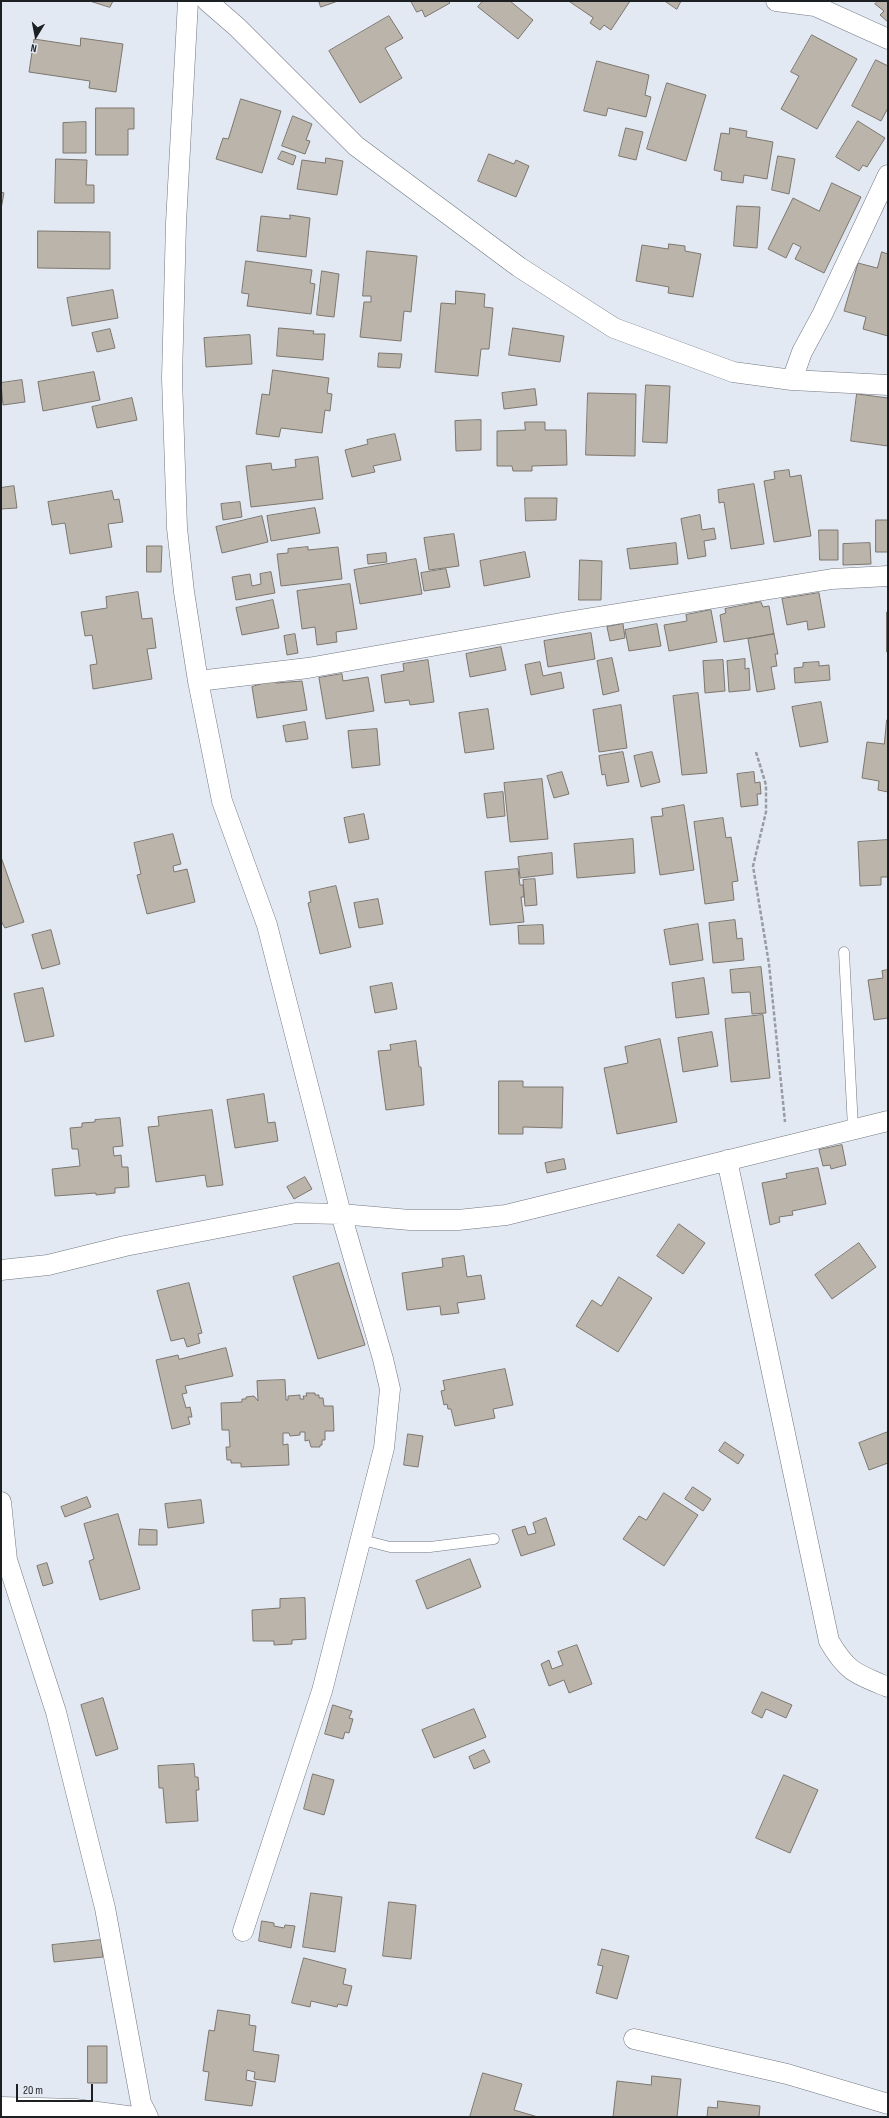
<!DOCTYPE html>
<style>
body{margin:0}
#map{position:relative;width:889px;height:2118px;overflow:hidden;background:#e3e9f3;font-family:"Sofia Sans Condensed",sans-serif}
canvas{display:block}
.frame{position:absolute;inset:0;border:2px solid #1d2023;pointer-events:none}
.north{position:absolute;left:16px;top:16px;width:40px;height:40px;-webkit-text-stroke:3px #e3e9f3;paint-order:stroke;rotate:190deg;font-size:11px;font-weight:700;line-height:16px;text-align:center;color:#1d2023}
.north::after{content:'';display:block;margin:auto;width:14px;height:18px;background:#1d2023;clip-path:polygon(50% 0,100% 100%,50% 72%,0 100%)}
.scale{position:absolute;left:16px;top:2084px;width:77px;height:18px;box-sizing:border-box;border:2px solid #1d2023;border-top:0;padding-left:5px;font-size:12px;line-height:14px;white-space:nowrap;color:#1d2023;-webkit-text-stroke:3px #e3e9f3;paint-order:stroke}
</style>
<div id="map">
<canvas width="889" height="2118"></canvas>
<div class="frame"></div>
<div class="north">N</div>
<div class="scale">20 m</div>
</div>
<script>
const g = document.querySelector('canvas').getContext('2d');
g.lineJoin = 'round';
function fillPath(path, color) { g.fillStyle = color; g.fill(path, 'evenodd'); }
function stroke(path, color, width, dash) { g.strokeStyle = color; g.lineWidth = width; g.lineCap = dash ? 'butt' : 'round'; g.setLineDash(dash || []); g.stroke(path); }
const building = new Path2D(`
 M 90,1 L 113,1 L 110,7 Z
 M 319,1 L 338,1 L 321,7 Z
 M 411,1 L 448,1 L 450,3 L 425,17 L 422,10 L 417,12 Z
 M 483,1 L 510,1 L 533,20 L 518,39 L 478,7 Z
 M 569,1 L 630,1 L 611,30 L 604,25 L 600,30 L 590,23 L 593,18 Z
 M 665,1 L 681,1 L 677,9 Z
 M 878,1 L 888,1 L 888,22 L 880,15 L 884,11 L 875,4 Z
 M 389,16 L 403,38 L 385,48 L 402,78 L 360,103 L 329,51 Z
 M 812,35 L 857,59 L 817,129 L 781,109 L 799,76 L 791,72 Z
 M 81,38 L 123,44 L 116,92 L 89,88 L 90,81 L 29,72 L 34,39 L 80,46 Z
 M 876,60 L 888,66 L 888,108 L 881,121 L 852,106 Z
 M 597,61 L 649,75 L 645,95 L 651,97 L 646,117 L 608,108 L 606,116 L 584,111 Z
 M 667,83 L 706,95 L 686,161 L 647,149 Z
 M 241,99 L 281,111 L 262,173 L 216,159 L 223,138 L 228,139 Z
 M 96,108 L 134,108 L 134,129 L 128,129 L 128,155 L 96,155 Z
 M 293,116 L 312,124 L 306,140 L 310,141 L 305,154 L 282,146 Z
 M 858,121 L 885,138 L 867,167 L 863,165 L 859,171 L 836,157 Z
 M 86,122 L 86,153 L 63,153 L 63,123 Z
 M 626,128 L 643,132 L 636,160 L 619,156 Z
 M 730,128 L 747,131 L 746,137 L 773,142 L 767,179 L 744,175 L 743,183 L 721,180 L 722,172 L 714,170 L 721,133 L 729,134 Z
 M 282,151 L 296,156 L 293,165 L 278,159 Z
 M 489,154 L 514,164 L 516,160 L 529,166 L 516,197 L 478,181 Z
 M 778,156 L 795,159 L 789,194 L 772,190 Z
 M 326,158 L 343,161 L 337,195 L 297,189 L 302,160 L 325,163 Z
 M 56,159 L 87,160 L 86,185 L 94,185 L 94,203 L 55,203 Z
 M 832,183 L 861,197 L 824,273 L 795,259 L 801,247 L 793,243 L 786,258 L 768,249 L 793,198 L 819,211 Z
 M 1,192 L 4,193 L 1,209 Z
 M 737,206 L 760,207 L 757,248 L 734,246 Z
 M 290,215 L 310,218 L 306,257 L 257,251 L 261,216 L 290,219 Z
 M 38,231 L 110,232 L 110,269 L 38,268 Z
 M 669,244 L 685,246 L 685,251 L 701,254 L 693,297 L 668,293 L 669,287 L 636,281 L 642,245 L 668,249 Z
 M 367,251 L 417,256 L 411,312 L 404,311 L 401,341 L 360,337 L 364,302 L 371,302 L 371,296 L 363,296 Z
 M 882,252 L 888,254 L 888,336 L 863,329 L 866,317 L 844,311 L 858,263 L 877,268 Z
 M 246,261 L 312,270 L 310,283 L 315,284 L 311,314 L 247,306 L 249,294 L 242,293 Z
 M 322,271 L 339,274 L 334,317 L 317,315 Z
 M 113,290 L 118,318 L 72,326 L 67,298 Z
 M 456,291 L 485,294 L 484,307 L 493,308 L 489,349 L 481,349 L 478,376 L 435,372 L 441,303 L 455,304 Z
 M 279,328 L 314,331 L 313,334 L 325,334 L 323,360 L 277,356 Z
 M 513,328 L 564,336 L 560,362 L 509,355 Z
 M 110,329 L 115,348 L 97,352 L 92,333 Z
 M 250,335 L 252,364 L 206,367 L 204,338 Z
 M 379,353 L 402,354 L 400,368 L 378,367 Z
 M 273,370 L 329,378 L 327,393 L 332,394 L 330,411 L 325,410 L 322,433 L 281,428 L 279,437 L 256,434 L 262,394 L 269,395 Z
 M 94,372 L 100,400 L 43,411 L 38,382 Z
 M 22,380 L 25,402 L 3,405 L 1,383 Z
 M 646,385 L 670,386 L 667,443 L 643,442 Z
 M 535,389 L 537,405 L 504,409 L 502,393 Z
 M 588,393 L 636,394 L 635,456 L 586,455 Z
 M 857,394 L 888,398 L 888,446 L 851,441 Z
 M 132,398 L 137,420 L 97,428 L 92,407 Z
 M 481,420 L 481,450 L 456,451 L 455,421 Z
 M 525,422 L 545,422 L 545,430 L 566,430 L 567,465 L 532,466 L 532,471 L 513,471 L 512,466 L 497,466 L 497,431 L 525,430 Z
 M 395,434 L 401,460 L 373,466 L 375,472 L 352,477 L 345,450 L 368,444 L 367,440 Z
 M 318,457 L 323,499 L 251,507 L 246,466 L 271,463 L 272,470 L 296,467 L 295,460 Z
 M 789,470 L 790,477 L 801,475 L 811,536 L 774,542 L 764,481 L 775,479 L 774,472 Z
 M 754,484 L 764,544 L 731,549 L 724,502 L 719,503 L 718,490 Z
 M 14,486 L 17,508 L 1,509 L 1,488 Z
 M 112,491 L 114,500 L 119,499 L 123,522 L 108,524 L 112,547 L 70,554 L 65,523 L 52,525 L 48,502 Z
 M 525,498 L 557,498 L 556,520 L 526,521 Z
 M 240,502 L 242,517 L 223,520 L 221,504 Z
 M 315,508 L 320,533 L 271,541 L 267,516 Z
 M 700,515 L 702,530 L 714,528 L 716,539 L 704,541 L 706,556 L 688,559 L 681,519 Z
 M 262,516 L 268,542 L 222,553 L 216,527 Z
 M 876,520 L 888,520 L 888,552 L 876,552 Z
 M 819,530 L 838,530 L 838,560 L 820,560 Z
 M 454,534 L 459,566 L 429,570 L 424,538 Z
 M 676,543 L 678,564 L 630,569 L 627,549 Z
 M 870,543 L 871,564 L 843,565 L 843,544 Z
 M 147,546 L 162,546 L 161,572 L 147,572 Z
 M 308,547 L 308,550 L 338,547 L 342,579 L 281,586 L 277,554 L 288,553 L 288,549 Z
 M 525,552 L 530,577 L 484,586 L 480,561 Z
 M 386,553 L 387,562 L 368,564 L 367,555 Z
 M 416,559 L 422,594 L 360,604 L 354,570 Z
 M 580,560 L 602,561 L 601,600 L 579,600 Z
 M 446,569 L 450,587 L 424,591 L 421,573 Z
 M 271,572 L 275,593 L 236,600 L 232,577 L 250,574 L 252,586 L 261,584 L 260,574 Z
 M 350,584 L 357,629 L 336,632 L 337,642 L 317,645 L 315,627 L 302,629 L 297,591 Z
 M 138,592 L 142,619 L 152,618 L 156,648 L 147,649 L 152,679 L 93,689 L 90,665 L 97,664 L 92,635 L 85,636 L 81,612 L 107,608 L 106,597 Z
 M 819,593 L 825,627 L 808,630 L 807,621 L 787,625 L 782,599 Z
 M 273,600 L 279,628 L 242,635 L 236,608 Z
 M 761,602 L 763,607 L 769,606 L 774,634 L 724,642 L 720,615 L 726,613 L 725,609 Z
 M 711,610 L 717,642 L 669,651 L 664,625 L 687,621 L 686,615 Z
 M 887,612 L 888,612 L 888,652 L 887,652 Z
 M 623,624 L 625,638 L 610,641 L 607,627 Z
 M 657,624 L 661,646 L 629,651 L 625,630 Z
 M 591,633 L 595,659 L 548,667 L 544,641 Z
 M 295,634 L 298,653 L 287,655 L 284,636 Z
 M 774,634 L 778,654 L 775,654 L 777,666 L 771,667 L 775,689 L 757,692 L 748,639 Z
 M 501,647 L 506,670 L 470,677 L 466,654 Z
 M 612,658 L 619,691 L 603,695 L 597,661 Z
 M 745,659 L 745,669 L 749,668 L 750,690 L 729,692 L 727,661 Z
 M 428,660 L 434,702 L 410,705 L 409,700 L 385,703 L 381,675 L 404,671 L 403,664 Z
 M 723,660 L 725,691 L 705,693 L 703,661 Z
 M 540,662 L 543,676 L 561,672 L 564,688 L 531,695 L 525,665 Z
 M 819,662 L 819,666 L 829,665 L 830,680 L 795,683 L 794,668 L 803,667 L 803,663 Z
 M 342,674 L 343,681 L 368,677 L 374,711 L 326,719 L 319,678 Z
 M 275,680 L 276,683 L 302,681 L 307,710 L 257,718 L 252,687 Z
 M 698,693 L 707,773 L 682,775 L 673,696 Z
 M 821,702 L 828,742 L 800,747 L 792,707 Z
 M 621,705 L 627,748 L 599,752 L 593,710 Z
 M 488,709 L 494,749 L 465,753 L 459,713 Z
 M 887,720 L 888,720 L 888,792 L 878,790 L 879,781 L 862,778 L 867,742 L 884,744 Z
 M 305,722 L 308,739 L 286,742 L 283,726 Z
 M 377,729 L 380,765 L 352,768 L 348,731 Z
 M 623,752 L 629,782 L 607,786 L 605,774 L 602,775 L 599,756 Z
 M 652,752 L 660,782 L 641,787 L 634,756 Z
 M 562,772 L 569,794 L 554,798 L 547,776 Z
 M 754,772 L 755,783 L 760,782 L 761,794 L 757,794 L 758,805 L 741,807 L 737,774 Z
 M 542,779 L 548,839 L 510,842 L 504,783 Z
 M 503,792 L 505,816 L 487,818 L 484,794 Z
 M 684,805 L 694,870 L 660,875 L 651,817 L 663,816 L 662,809 Z
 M 364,814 L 369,839 L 349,843 L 344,818 Z
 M 723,818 L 726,838 L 731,837 L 738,881 L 732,882 L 734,900 L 705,904 L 694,822 Z
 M 173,834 L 181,864 L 173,866 L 174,872 L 187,869 L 195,902 L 147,914 L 137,875 L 141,874 L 134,843 Z
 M 633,839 L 635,873 L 577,878 L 574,844 Z
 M 888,840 L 888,877 L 881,877 L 881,885 L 860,886 L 858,842 Z
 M 552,853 L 553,874 L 520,878 L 518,857 Z
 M 1,857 L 24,922 L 5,928 L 1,921 Z
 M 518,869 L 520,885 L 523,885 L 524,897 L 521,897 L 524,922 L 490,925 L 485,872 Z
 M 535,879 L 537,905 L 525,906 L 523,880 Z
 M 336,886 L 351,947 L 320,954 L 308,903 L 311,902 L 309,892 Z
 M 378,899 L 383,924 L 359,928 L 354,903 Z
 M 735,920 L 737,939 L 742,938 L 744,960 L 713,963 L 709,923 Z
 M 698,924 L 703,960 L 670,965 L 664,930 Z
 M 543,925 L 544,944 L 519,944 L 518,926 Z
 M 51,930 L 60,964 L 42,969 L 32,935 Z
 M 761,967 L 766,1013 L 752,1014 L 750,992 L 732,993 L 730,970 Z
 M 888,970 L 888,1018 L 874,1020 L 868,980 L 883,978 L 882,971 Z
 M 704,978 L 709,1014 L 676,1018 L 672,983 Z
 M 392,983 L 397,1009 L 375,1013 L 370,987 Z
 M 43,988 L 54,1036 L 25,1042 L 14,994 Z
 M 763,1015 L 770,1078 L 731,1082 L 725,1019 Z
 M 712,1032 L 718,1066 L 683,1072 L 678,1038 Z
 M 660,1039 L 677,1122 L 617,1134 L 604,1068 L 628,1063 L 625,1047 Z
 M 416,1041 L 419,1067 L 421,1067 L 424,1105 L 386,1110 L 378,1051 L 391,1050 L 390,1045 Z
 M 499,1081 L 523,1081 L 523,1087 L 563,1087 L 562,1128 L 523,1127 L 523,1134 L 499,1134 Z
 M 264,1094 L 268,1123 L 275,1122 L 278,1141 L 235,1148 L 227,1100 Z
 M 212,1110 L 223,1185 L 207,1187 L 205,1175 L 156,1182 L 148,1127 L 159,1126 L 158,1117 Z
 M 120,1118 L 123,1146 L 113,1147 L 114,1156 L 121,1155 L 122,1167 L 128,1167 L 129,1187 L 115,1188 L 115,1193 L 96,1195 L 96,1193 L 55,1196 L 52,1169 L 80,1166 L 78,1149 L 72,1149 L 70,1128 L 82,1127 L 82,1123 L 95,1122 L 95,1120 Z
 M 842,1145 L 846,1165 L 831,1169 L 830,1165 L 823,1166 L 819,1150 Z
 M 564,1159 L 566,1169 L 547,1173 L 545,1163 Z
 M 818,1168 L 826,1204 L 792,1211 L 793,1215 L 779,1217 L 780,1222 L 770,1225 L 762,1183 L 787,1178 L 786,1174 Z
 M 305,1177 L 312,1189 L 294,1199 L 287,1187 Z
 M 679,1224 L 705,1243 L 683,1274 L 657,1256 Z
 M 859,1243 L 876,1267 L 832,1299 L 815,1275 Z
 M 464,1256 L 467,1277 L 481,1275 L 485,1299 L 457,1303 L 459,1313 L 441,1315 L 440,1306 L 407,1310 L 402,1273 L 443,1267 L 442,1259 Z
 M 339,1263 L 365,1345 L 318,1359 L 293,1277 Z
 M 619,1277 L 652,1298 L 618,1352 L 576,1326 L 592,1300 L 601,1306 Z
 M 189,1283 L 202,1333 L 198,1334 L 200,1343 L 187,1347 L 184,1338 L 171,1341 L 157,1291 Z
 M 226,1348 L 233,1376 L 185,1386 L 187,1393 L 182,1394 L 186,1408 L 190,1407 L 192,1417 L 188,1417 L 190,1424 L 172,1429 L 156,1360 L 178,1355 L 179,1359 Z
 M 505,1369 L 513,1405 L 493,1409 L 495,1418 L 455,1426 L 451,1409 L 448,1409 L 447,1404 L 444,1405 L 441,1391 L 445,1390 L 443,1381 Z
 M 285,1380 L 286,1400 L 288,1400 L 288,1396 L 300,1395 L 300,1399 L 304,1399 L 303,1396 L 307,1396 L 306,1393 L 315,1393 L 315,1395 L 319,1395 L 319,1398 L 323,1398 L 324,1406 L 333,1406 L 334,1431 L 325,1431 L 325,1440 L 322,1440 L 322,1445 L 320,1445 L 320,1447 L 311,1447 L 309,1440 L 305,1441 L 305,1432 L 300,1432 L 300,1435 L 290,1436 L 289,1433 L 283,1433 L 283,1445 L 288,1444 L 289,1465 L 241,1467 L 241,1463 L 231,1463 L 231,1460 L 227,1460 L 226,1447 L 230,1447 L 229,1430 L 222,1430 L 221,1403 L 242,1402 L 242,1399 L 246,1399 L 246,1397 L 254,1396 L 258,1401 L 257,1381 Z
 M 888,1432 L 888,1463 L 869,1470 L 859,1443 Z
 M 408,1434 L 423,1436 L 418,1467 L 404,1465 Z
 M 725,1442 L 744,1455 L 738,1464 L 719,1451 Z
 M 693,1487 L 711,1499 L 703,1511 L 685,1499 Z
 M 664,1493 L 698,1515 L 664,1566 L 623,1539 L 639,1516 L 646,1520 Z
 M 87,1497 L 91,1507 L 65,1517 L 61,1507 Z
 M 201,1500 L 204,1523 L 168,1528 L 165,1504 Z
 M 118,1514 L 140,1589 L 100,1600 L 89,1561 L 94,1559 L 84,1524 Z
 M 546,1518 L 555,1545 L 521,1556 L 512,1530 L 525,1526 L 528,1535 L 536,1533 L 533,1523 Z
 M 140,1529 L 157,1530 L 157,1545 L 139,1545 Z
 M 470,1559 L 481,1587 L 427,1609 L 416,1581 Z
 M 47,1563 L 53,1583 L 43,1586 L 37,1566 Z
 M 305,1598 L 306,1639 L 292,1640 L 292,1644 L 274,1645 L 274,1641 L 253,1641 L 252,1610 L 280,1608 L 280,1599 Z
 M 577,1645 L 592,1684 L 569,1693 L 564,1680 L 549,1686 L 541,1664 L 549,1660 L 552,1669 L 563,1665 L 558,1652 Z
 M 762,1692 L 792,1705 L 786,1718 L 766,1709 L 762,1718 L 752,1713 Z
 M 103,1698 L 118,1749 L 96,1756 L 81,1705 Z
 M 333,1705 L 352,1711 L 349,1718 L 353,1719 L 349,1733 L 345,1732 L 343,1739 L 325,1734 Z
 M 474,1709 L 486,1737 L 434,1758 L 422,1730 Z
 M 484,1750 L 490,1762 L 474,1769 L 469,1757 Z
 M 194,1764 L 195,1777 L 198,1777 L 199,1790 L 196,1790 L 198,1821 L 166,1823 L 163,1788 L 159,1788 L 158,1766 Z
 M 313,1774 L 334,1780 L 324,1815 L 304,1809 Z
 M 784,1775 L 818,1790 L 790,1853 L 756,1838 Z
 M 311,1893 L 342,1897 L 335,1952 L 303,1947 Z
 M 389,1902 L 416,1905 L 411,1959 L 383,1956 Z
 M 262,1921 L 274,1923 L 274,1926 L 284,1928 L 285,1925 L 295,1926 L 291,1948 L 259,1941 Z
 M 101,1940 L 103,1957 L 54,1962 L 52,1945 Z
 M 602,1949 L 629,1956 L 617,1999 L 596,1993 L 603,1966 L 598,1965 Z
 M 304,1958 L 346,1969 L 343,1984 L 352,1986 L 347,2006 L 338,2004 L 337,2007 L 311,2001 L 310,2007 L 292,2003 Z
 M 218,2010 L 250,2015 L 249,2025 L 256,2026 L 253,2051 L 279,2055 L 275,2082 L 254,2079 L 255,2072 L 247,2070 L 246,2080 L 256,2082 L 252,2106 L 205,2100 L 209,2072 L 203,2071 L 209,2030 L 214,2031 Z
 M 88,2046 L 107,2046 L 107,2083 L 88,2083 Z
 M 483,2073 L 522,2084 L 514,2110 L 538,2117 L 470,2117 Z
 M 652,2076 L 681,2079 L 677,2117 L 613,2117 L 617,2081 L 651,2085 Z
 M 718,2101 L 760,2106 L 759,2117 L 707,2117 L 708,2107 L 717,2108 Z`);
fillPath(building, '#bbb4ab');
stroke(building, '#7c766e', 1);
const service = new Path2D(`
 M 844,952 L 853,1128
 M 359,1539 L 390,1547 L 430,1547 L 494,1539`);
const minor = new Path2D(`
 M 188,1 L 176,223 L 172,378 L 177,528 L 184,592 L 198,681 L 222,801 L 267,925 L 341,1214 L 383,1359 L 390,1389 L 384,1448 L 322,1691 L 243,1931
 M 207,1 L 237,27 L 356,146 L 519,267 L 614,328 L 733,372 L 792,380 L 888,385
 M 776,1 L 815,6 L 888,39
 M 792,380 L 802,352 L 822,315 L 888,175
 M 198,681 L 308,668 L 567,622 L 832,579 L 888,576
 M 727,1160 L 829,1641 C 847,1672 856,1674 888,1687
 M 1,1270 L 48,1265 L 125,1246 L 296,1213 L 341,1214 L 410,1220 L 458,1220 L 506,1215 L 888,1121
 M 1,1502 L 7,1560 L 56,1712 L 105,1908 L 141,2103 L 148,2117
 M 634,2039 L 787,2074 L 888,2104
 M 1,2107 L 75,2109 L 135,2117`);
stroke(service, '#727780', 11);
stroke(minor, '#727780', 21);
stroke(new Path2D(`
 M 756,752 L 766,785 L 766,812 L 753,866 L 769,964 L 785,1122`), '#979ca3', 2.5, [4, 2]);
stroke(service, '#fff', 10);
stroke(minor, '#fff', 20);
</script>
